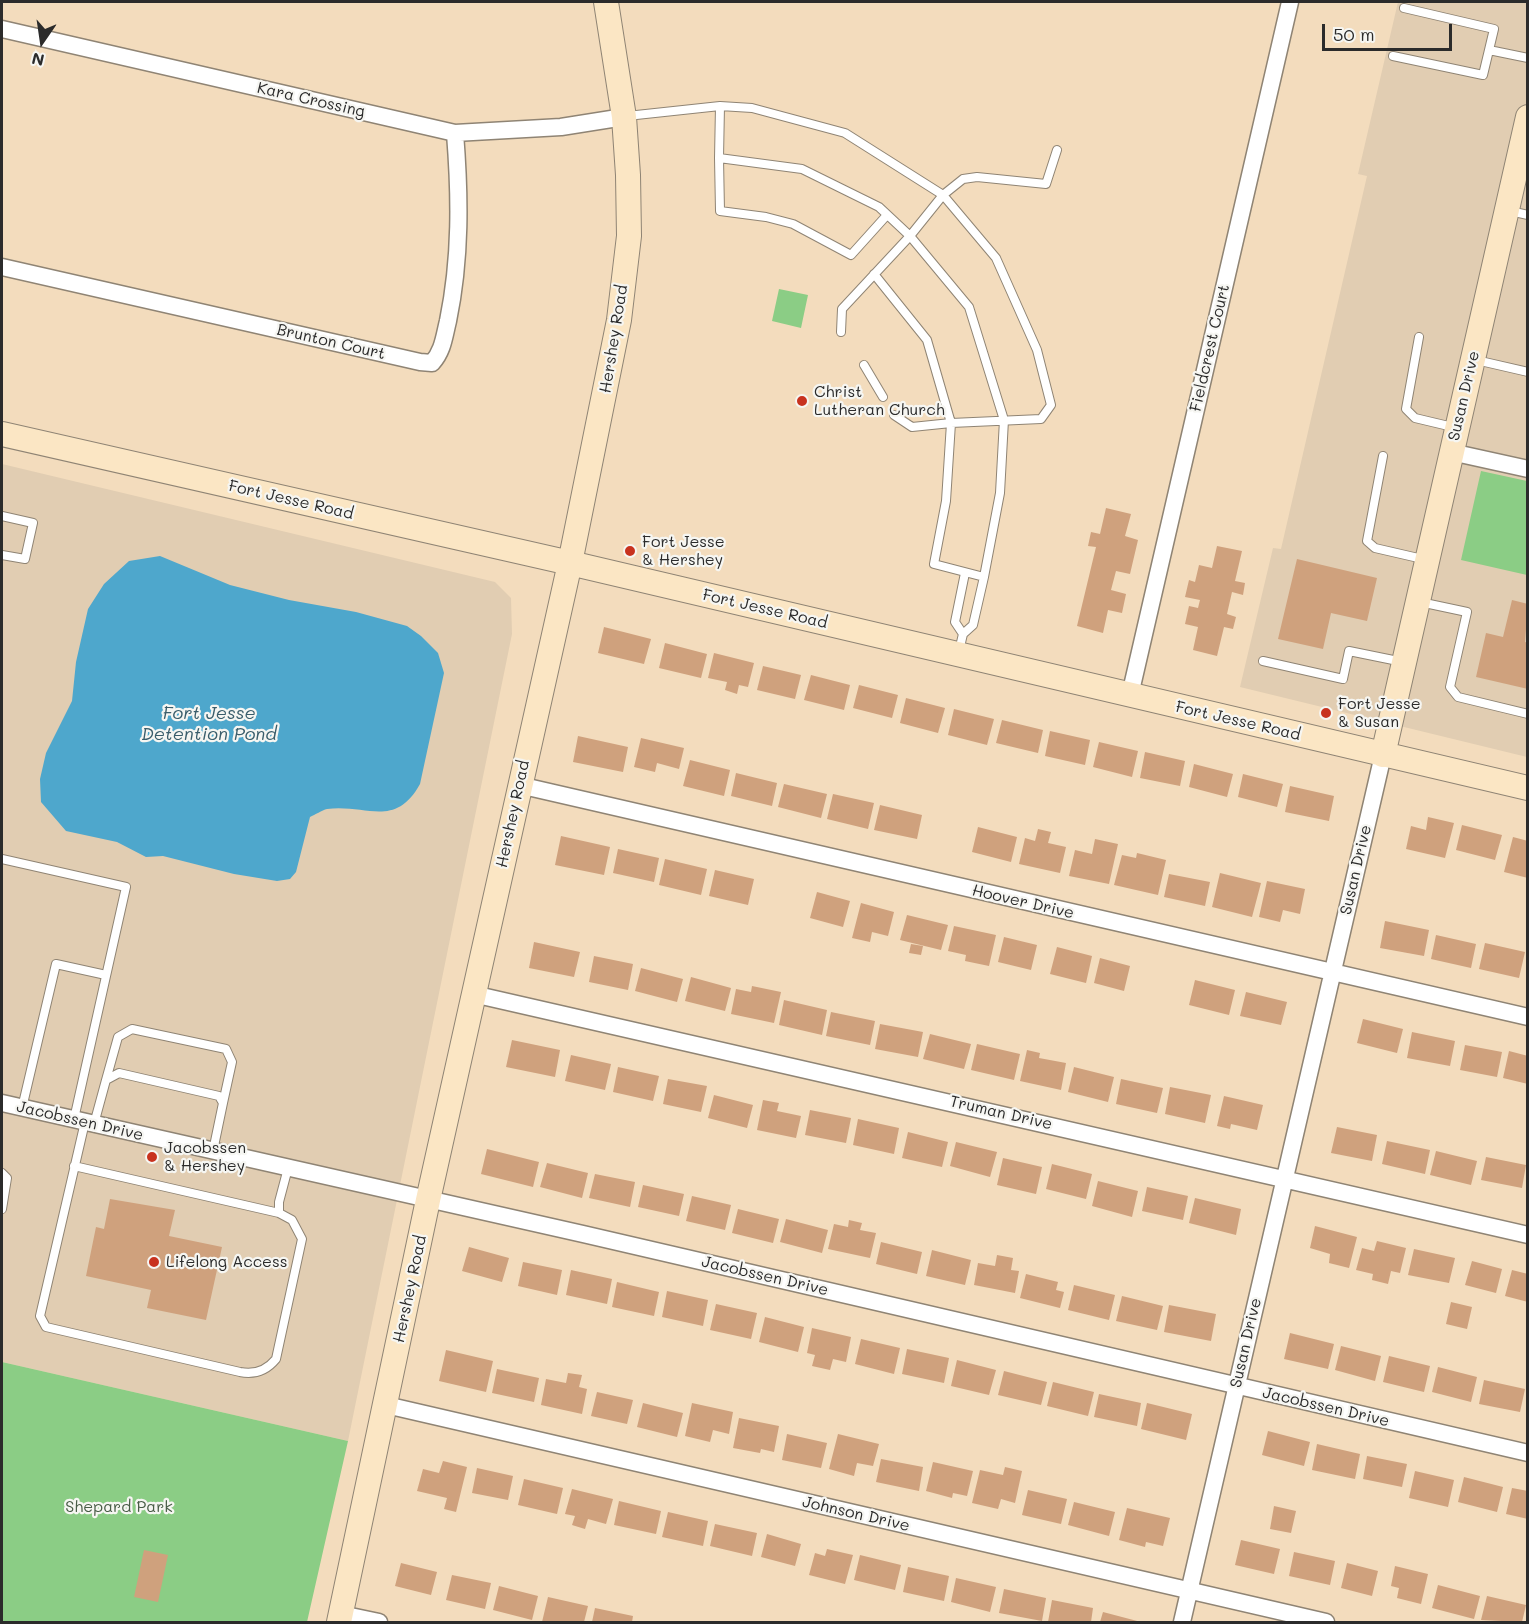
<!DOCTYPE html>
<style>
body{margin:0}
#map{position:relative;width:1529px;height:1624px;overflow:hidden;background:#f3dcbd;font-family:Mali,sans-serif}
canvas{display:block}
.frame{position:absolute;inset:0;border:3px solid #2b2b2b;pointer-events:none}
.north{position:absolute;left:12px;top:12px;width:60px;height:60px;-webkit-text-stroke:4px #f6f6f2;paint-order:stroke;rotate:193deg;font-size:16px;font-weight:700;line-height:24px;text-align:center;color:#2b2b2b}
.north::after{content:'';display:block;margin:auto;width:21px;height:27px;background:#2b2b2b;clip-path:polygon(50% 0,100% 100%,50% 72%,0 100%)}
.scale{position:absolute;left:1322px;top:24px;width:130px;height:27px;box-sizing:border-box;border:3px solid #2b2b2b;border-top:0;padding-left:8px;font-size:18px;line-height:21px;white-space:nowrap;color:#2b2b2b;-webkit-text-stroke:4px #f6f6f2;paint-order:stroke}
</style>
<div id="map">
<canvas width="1529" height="1624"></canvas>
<div class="frame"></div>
<div class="north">N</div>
<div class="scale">50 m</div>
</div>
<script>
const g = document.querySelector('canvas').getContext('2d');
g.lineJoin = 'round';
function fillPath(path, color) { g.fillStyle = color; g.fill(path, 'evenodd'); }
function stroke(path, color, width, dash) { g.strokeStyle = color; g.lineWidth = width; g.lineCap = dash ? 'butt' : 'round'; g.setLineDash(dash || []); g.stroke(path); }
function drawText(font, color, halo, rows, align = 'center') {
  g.font = font + ' Mali,sans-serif'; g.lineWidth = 4.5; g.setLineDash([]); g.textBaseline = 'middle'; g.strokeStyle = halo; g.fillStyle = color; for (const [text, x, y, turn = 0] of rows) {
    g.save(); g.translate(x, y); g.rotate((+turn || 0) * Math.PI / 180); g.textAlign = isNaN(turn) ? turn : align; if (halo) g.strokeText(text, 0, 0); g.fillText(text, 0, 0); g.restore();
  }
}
fillPath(new Path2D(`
 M 1398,2 L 1527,2 L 1527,757 L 1240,687 L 1273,548 L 1281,549 L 1367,176 L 1358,174 Z
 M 2,464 L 495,582 L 511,598 L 512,634 L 348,1441 L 2,1362 Z`), '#e1cdb2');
fillPath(new Path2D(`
 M 779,289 L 808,295 L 801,328 L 772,321 Z
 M 1481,471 L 1527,481 L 1527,575 L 1461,560 Z
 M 2,1362 L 348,1441 L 307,1622 L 2,1622 Z`), '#8bcd85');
fillPath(new Path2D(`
 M 160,556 L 230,585 L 289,600 L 356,612 L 407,626 L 421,636 L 438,653 L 444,673 L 420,784 C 395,829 367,804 327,809 C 322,810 315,815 310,817 L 296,872 L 290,879 L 277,881 L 234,874 L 163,856 L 146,857 L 117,842 L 66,831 L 41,802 L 40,779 L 46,753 L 72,701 L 76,662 L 88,609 L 104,584 L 129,561 Z`), '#4ea7cc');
fillPath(new Path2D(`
 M 1106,508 L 1131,514 L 1125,536 L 1138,540 L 1130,574 L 1116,571 L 1111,590 L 1126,594 L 1122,613 L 1108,610 L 1103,633 L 1077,626 L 1096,547 L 1088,546 L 1091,532 L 1100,534 Z
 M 1217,546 L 1242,551 L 1235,581 L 1245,583 L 1243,595 L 1232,592 L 1227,614 L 1236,617 L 1233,629 L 1224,627 L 1217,656 L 1193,650 L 1198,627 L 1185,624 L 1189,606 L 1198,608 L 1200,600 L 1185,597 L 1189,580 L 1195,582 L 1199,565 L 1212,568 Z
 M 1297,559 L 1377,578 L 1367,621 L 1331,613 L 1323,649 L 1278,639 Z
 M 1512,600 L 1528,604 L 1525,642 L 1528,643 L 1528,689 L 1476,677 L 1486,633 L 1503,637 Z
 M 604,627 L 651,639 L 644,664 L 598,653 Z
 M 665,643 L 707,654 L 701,678 L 659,668 Z
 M 714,653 L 754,663 L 748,687 L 739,685 L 737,694 L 725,690 L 727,682 L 708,678 Z
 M 763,666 L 801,675 L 795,699 L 757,690 Z
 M 811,675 L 850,685 L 844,710 L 804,700 Z
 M 859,685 L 898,695 L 892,718 L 853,708 Z
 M 906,698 L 945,708 L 938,733 L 900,723 Z
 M 954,709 L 994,719 L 987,745 L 948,735 Z
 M 1002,720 L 1043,730 L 1038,753 L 996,743 Z
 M 1050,731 L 1090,740 L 1085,765 L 1045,756 Z
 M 578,736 L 628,747 L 623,772 L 573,762 Z
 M 641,738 L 684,748 L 679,769 L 657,763 L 655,772 L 634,767 Z
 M 1099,742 L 1138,751 L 1132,777 L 1093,767 Z
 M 1145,752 L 1185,761 L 1180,786 L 1140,778 Z
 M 690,760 L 730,770 L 724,796 L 683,786 Z
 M 1194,764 L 1233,774 L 1227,797 L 1189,787 Z
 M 736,773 L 777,783 L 772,806 L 731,796 Z
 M 1243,774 L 1283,784 L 1277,807 L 1238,797 Z
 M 784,784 L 827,794 L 821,818 L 778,807 Z
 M 1290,786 L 1334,796 L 1329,821 L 1285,812 Z
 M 833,794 L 874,803 L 868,829 L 827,819 Z
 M 880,805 L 922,815 L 917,839 L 874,830 Z
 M 1428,817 L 1454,823 L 1445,858 L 1406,849 L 1411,826 L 1426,830 Z
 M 1462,825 L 1502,835 L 1495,860 L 1456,850 Z
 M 978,827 L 1017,837 L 1011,862 L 972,852 Z
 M 1038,829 L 1051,832 L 1048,843 L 1066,847 L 1060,873 L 1019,864 L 1025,838 L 1035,841 Z
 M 561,836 L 610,847 L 604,875 L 555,865 Z
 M 1513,837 L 1528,841 L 1528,878 L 1504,872 Z
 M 1095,839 L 1118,844 L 1109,884 L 1069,876 L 1075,850 L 1092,854 Z
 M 618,849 L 659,858 L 654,882 L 613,873 Z
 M 1137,853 L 1166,860 L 1158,895 L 1114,885 L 1122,855 L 1136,858 Z
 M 665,859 L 707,869 L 701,895 L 659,885 Z
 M 715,870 L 754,879 L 748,905 L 709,896 Z
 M 1220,873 L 1261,883 L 1252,917 L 1212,907 Z
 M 1169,874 L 1210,882 L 1205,906 L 1164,897 Z
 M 1267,881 L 1305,889 L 1300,914 L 1283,910 L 1280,922 L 1259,917 Z
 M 817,892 L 850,901 L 843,927 L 810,918 Z
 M 861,903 L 894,912 L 888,936 L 872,932 L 870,942 L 852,938 Z
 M 907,915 L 948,925 L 941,950 L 900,940 Z
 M 1385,921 L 1429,930 L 1424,956 L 1380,948 Z
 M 954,926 L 996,935 L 989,966 L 965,961 L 966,955 L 948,951 Z
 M 1436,935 L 1476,944 L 1471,968 L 1431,959 Z
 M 1004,937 L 1037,945 L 1031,970 L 998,962 Z
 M 534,942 L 580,952 L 574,977 L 529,968 Z
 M 1485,943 L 1525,952 L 1519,978 L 1479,969 Z
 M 911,944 L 923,946 L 921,955 L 909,953 Z
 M 1057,947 L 1092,956 L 1086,983 L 1050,974 Z
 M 594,956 L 633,964 L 628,990 L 589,982 Z
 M 1100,958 L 1130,966 L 1124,991 L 1094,983 Z
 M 641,968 L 683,979 L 677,1002 L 635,991 Z
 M 691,977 L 731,988 L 725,1011 L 685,1001 Z
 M 1195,980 L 1235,990 L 1229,1015 L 1189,1005 Z
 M 752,986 L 781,992 L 774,1023 L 731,1014 L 736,989 L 751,992 Z
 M 1246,992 L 1287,1002 L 1281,1025 L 1240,1016 Z
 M 784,1000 L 827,1010 L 822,1035 L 779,1025 Z
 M 831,1012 L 875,1021 L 870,1045 L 826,1036 Z
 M 1363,1019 L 1403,1029 L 1397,1053 L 1357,1043 Z
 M 880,1024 L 923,1032 L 918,1057 L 875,1049 Z
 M 1412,1032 L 1455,1041 L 1450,1066 L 1407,1058 Z
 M 930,1034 L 971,1044 L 964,1069 L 923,1059 Z
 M 512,1040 L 560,1050 L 555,1077 L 506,1067 Z
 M 977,1044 L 1020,1054 L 1014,1080 L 971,1070 Z
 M 1465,1045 L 1502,1052 L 1497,1077 L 1460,1070 Z
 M 1027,1050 L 1040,1053 L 1039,1058 L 1066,1063 L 1061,1090 L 1020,1081 Z
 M 1509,1051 L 1528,1056 L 1528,1084 L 1503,1078 Z
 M 571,1055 L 611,1064 L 605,1090 L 565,1081 Z
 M 618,1067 L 659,1076 L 653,1101 L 613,1092 Z
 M 1074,1067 L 1114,1077 L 1108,1102 L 1068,1092 Z
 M 668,1079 L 707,1086 L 701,1112 L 663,1104 Z
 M 1121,1079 L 1163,1088 L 1157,1113 L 1116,1104 Z
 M 1170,1087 L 1211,1095 L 1205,1123 L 1165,1114 Z
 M 714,1095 L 753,1105 L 747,1128 L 708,1118 Z
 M 1224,1096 L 1263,1105 L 1257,1130 L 1231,1124 L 1230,1129 L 1217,1126 Z
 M 763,1100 L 779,1103 L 777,1111 L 801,1116 L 796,1138 L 757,1130 Z
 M 810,1110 L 851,1118 L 846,1143 L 805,1135 Z
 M 858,1119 L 899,1128 L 894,1154 L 853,1145 Z
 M 1337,1127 L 1377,1135 L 1372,1161 L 1331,1153 Z
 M 908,1132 L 948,1142 L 942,1167 L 902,1158 Z
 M 1387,1141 L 1430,1150 L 1425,1174 L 1382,1164 Z
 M 956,1142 L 997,1152 L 990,1177 L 950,1166 Z
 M 487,1149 L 539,1162 L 533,1187 L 481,1174 Z
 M 1436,1151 L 1477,1161 L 1471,1185 L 1430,1175 Z
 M 1486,1157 L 1526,1165 L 1522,1188 L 1481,1180 Z
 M 1003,1158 L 1042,1167 L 1036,1194 L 997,1185 Z
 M 547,1163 L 588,1173 L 582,1198 L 540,1187 Z
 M 1052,1164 L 1092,1174 L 1086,1199 L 1046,1189 Z
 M 595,1174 L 635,1182 L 630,1207 L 589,1198 Z
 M 1098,1181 L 1138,1191 L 1132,1217 L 1092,1206 Z
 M 643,1185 L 684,1194 L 679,1216 L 638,1207 Z
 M 1147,1187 L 1188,1196 L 1183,1220 L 1142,1211 Z
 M 692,1196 L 731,1205 L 725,1230 L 686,1221 Z
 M 1195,1198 L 1241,1209 L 1236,1235 L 1189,1223 Z
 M 110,1199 L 175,1210 L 169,1236 L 222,1247 L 206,1320 L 147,1308 L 151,1290 L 86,1276 L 96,1227 L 104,1229 Z
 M 738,1209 L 779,1219 L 773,1243 L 732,1233 Z
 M 786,1219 L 828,1230 L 822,1253 L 780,1242 Z
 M 849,1220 L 862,1223 L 860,1230 L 876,1233 L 870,1258 L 828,1249 L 834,1224 L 848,1227 Z
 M 1315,1226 L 1357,1237 L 1349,1268 L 1329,1263 L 1330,1254 L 1310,1248 Z
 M 1377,1241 L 1406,1248 L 1400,1273 L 1391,1271 L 1388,1284 L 1372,1280 L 1373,1274 L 1356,1270 L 1362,1248 L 1374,1251 Z
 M 881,1242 L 922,1252 L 917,1274 L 876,1264 Z
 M 469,1247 L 509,1258 L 502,1282 L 462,1271 Z
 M 1414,1249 L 1455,1258 L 1449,1283 L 1408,1275 Z
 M 932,1250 L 971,1260 L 965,1285 L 926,1276 Z
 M 997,1255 L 1013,1258 L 1011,1270 L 1019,1271 L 1015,1293 L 974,1285 L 978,1263 L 995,1266 Z
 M 1472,1261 L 1502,1269 L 1496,1293 L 1465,1285 Z
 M 523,1262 L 562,1270 L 557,1295 L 518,1286 Z
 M 571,1270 L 612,1279 L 607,1304 L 566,1295 Z
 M 1512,1270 L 1528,1274 L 1528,1302 L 1505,1296 Z
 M 1026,1274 L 1058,1282 L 1056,1290 L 1064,1292 L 1060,1308 L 1020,1298 Z
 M 617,1282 L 659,1292 L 654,1316 L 612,1307 Z
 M 1074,1285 L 1115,1295 L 1109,1320 L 1068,1310 Z
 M 667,1291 L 708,1300 L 703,1326 L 662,1317 Z
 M 1122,1296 L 1163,1306 L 1157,1330 L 1116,1321 Z
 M 1451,1302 L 1472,1307 L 1467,1329 L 1446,1324 Z
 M 716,1304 L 757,1313 L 751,1339 L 710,1330 Z
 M 1169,1305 L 1216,1314 L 1211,1341 L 1164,1332 Z
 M 765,1317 L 804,1327 L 798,1352 L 759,1342 Z
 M 812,1328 L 851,1337 L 846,1362 L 833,1359 L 830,1370 L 812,1366 L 815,1355 L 807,1353 Z
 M 1290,1333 L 1334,1344 L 1328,1369 L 1284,1359 Z
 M 861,1339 L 900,1348 L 894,1374 L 855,1364 Z
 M 1341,1346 L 1381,1356 L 1375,1381 L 1335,1370 Z
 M 907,1349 L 949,1358 L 944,1383 L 902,1374 Z
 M 446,1350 L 493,1361 L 486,1392 L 439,1381 Z
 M 1389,1356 L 1430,1366 L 1424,1392 L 1383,1382 Z
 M 957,1360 L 996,1370 L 989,1395 L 951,1386 Z
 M 1438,1367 L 1477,1377 L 1471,1402 L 1432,1392 Z
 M 497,1369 L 539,1378 L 534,1402 L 492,1393 Z
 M 1004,1371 L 1047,1382 L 1041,1405 L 998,1395 Z
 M 568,1373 L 582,1375 L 579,1387 L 587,1389 L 582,1414 L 541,1405 L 546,1379 L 566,1383 Z
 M 1484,1380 L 1525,1389 L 1520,1412 L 1479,1404 Z
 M 1053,1382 L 1094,1392 L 1088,1416 L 1047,1406 Z
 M 597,1392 L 633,1400 L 627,1424 L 591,1416 Z
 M 1099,1394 L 1141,1403 L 1137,1426 L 1094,1417 Z
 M 643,1403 L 683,1413 L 677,1437 L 637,1427 Z
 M 692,1403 L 733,1412 L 729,1434 L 713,1430 L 710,1442 L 685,1436 Z
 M 1147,1403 L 1192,1414 L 1186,1440 L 1141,1429 Z
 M 739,1418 L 779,1426 L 774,1452 L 761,1449 L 760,1453 L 733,1448 Z
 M 1268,1431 L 1310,1442 L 1304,1466 L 1262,1455 Z
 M 787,1434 L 827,1443 L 821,1468 L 782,1460 Z
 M 838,1434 L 879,1444 L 873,1466 L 857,1463 L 854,1476 L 829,1469 Z
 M 1317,1444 L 1360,1454 L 1355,1479 L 1312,1470 Z
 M 1367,1456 L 1407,1464 L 1402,1487 L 1363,1479 Z
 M 881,1459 L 923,1467 L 919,1491 L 876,1482 Z
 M 443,1461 L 467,1467 L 456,1512 L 444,1509 L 447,1498 L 417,1491 L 423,1469 L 439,1473 Z
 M 933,1462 L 973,1471 L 967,1496 L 953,1493 L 952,1498 L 926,1491 Z
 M 1005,1467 L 1022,1471 L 1015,1503 L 1001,1499 L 998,1509 L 972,1503 L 980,1470 L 1003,1475 Z
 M 477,1468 L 513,1476 L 508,1500 L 472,1493 Z
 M 1415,1471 L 1454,1480 L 1448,1507 L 1409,1498 Z
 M 1464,1477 L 1503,1487 L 1497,1512 L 1458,1502 Z
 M 524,1479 L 563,1488 L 557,1514 L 518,1505 Z
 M 1512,1488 L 1528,1491 L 1528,1519 L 1506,1514 Z
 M 572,1489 L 613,1499 L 606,1524 L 588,1519 L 585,1529 L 572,1525 L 575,1516 L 565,1514 Z
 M 1028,1490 L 1067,1499 L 1061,1524 L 1022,1515 Z
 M 619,1501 L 661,1511 L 656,1534 L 614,1525 Z
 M 1074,1502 L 1115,1512 L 1109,1536 L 1068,1525 Z
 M 1274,1506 L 1296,1511 L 1291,1533 L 1270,1529 Z
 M 1127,1508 L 1170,1518 L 1163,1546 L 1146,1542 L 1145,1547 L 1119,1540 Z
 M 668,1512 L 708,1521 L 703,1546 L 662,1537 Z
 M 715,1524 L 757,1533 L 752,1556 L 710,1546 Z
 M 767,1534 L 801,1544 L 795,1566 L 761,1557 Z
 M 1241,1540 L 1280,1549 L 1274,1574 L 1235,1565 Z
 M 827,1549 L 853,1555 L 845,1584 L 809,1575 L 815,1553 L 825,1556 Z
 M 144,1550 L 168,1555 L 158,1602 L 134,1597 Z
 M 1294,1552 L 1335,1561 L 1330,1585 L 1289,1576 Z
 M 860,1555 L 901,1565 L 895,1590 L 854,1580 Z
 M 401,1563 L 437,1572 L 431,1595 L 395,1586 Z
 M 1347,1563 L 1378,1571 L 1372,1596 L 1341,1588 Z
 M 1395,1566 L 1428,1574 L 1421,1604 L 1397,1598 L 1399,1588 L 1391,1586 Z
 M 908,1567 L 949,1576 L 944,1601 L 903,1592 Z
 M 452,1575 L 491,1583 L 485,1609 L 446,1600 Z
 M 956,1578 L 996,1587 L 990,1612 L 951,1602 Z
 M 1438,1585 L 1480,1596 L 1474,1619 L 1432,1608 Z
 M 499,1586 L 538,1596 L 532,1620 L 493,1610 Z
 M 1004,1589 L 1046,1598 L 1042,1621 L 999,1613 Z
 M 1487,1596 L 1526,1605 L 1522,1622 L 1481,1620 Z
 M 548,1597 L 588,1606 L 584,1622 L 542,1622 Z
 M 1052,1600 L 1093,1608 L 1091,1622 L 1048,1622 Z
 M 595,1608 L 633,1616 L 632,1622 L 592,1622 Z
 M 1103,1612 L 1141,1622 L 1100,1622 Z`), '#cfa17d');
const lane = new Path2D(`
 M 1404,8 L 1494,29 L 1489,50
 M 1393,56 L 1483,75 L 1489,50 L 1528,58
 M 720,106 L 719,158 L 802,169 L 879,207 L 910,236 L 969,307 L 1004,420 L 1000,493 L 984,577 L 973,625 L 963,634 L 959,651
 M 627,116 L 720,106 L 752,108 L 845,133 L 943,195 L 996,258 L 1037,350 L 1051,405 L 1041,419 L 951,423 L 912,427 L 894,415
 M 719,158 L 720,211 L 766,217 L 793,224 L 851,255 L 887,215
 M 1510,211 L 1528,215
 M 874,274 L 927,340 L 951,423 L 946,501 L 934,564 L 984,577
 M 841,332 L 842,309 L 910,236 L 943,195 L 963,179 L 977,177 L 1046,184 L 1057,150
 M 1419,337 L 1406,409 L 1415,418 L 1457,428
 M 1476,360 L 1528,372
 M 864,365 L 883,397
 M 1383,456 L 1367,541 L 1375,548 L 1427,560
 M 2,516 L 33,523 L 25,559 L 2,555
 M 1420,602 L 1467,612 L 1450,687 L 1458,697 L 1528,714
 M 963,634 L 955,622 L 965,573
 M 1263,661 L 1343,679 L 1349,651 L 1403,662
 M 2,859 L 126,887 L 74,1119
 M 106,1080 L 118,1037 L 132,1029 L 226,1049 L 232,1062 L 223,1103
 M 22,1108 L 56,964 L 106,975
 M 85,1122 L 40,1316 L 46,1327 L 240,1372 C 255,1375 267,1370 276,1359 L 302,1239 L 292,1220 L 279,1213 L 279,1202 L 288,1168
 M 94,1124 L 106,1080 L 119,1073 L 219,1096 L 223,1103 L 213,1151
 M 74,1166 L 279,1213
 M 2,1173 L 7,1178 L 2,1209`);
const street = new Path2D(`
 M 2,29 L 455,133 L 561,127 L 624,117
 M 2,267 L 420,362 L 432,363 C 443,351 444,337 448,321 C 461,258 460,196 455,133
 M 1451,452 L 1528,469
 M 1130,695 L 1290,2
 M 519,785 L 1528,1017
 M 473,994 L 1528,1235
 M 2,1103 L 583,1234 L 1528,1453
 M 386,1405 L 1326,1622
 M 341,1614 L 379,1622
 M 1182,1622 L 1383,755`);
const secondary = new Path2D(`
 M 2,434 L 570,563 L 1528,788
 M 1383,755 L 1528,117
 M 339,1622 L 428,1200 L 570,563 L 619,320 L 629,236 L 628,175 L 624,117 L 606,2`);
stroke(lane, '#8f8474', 10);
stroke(street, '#8f8474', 19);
stroke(secondary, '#8f8474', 26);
stroke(lane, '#fff', 8);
stroke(street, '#fff', 16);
stroke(secondary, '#fbe6c4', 24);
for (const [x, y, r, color] of [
 [802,401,6,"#c8321e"],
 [630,551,6,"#c8321e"],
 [1326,713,6,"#c8321e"],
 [152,1157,6,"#c8321e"],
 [154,1262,6,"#c8321e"]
]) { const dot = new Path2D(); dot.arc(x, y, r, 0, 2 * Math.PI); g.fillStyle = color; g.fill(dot); stroke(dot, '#f6f6f2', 2); }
drawText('16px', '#2b2b2b', '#f6f6f2', [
 ["Kara Crossing",311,100,13],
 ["Hershey Road",614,339,-81],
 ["Brunton Court",331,342,13],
 ["Fieldcrest Court",1210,348,-77],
 ["Susan Drive",1464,396,-77],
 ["Fort Jesse Road",291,500,13],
 ["Fort Jesse Road",765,609,13],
 ["Fort Jesse Road",1238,721,13],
 ["Hershey Road",513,814,-78],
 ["Susan Drive",1356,870,-77],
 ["Hoover Drive",1023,902,13],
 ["Truman Drive",1001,1113,13],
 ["Jacobssen Drive",80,1121,13],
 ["Jacobssen Drive",765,1276,13],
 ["Hershey Road",410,1289,-78],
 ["Susan Drive",1246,1343,-77],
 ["Jacobssen Drive",1326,1407,13],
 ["Johnson Drive",856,1514,13]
]);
drawText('16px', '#2b2b2b', '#f6f6f2', [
 ["Christ",814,392],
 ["Lutheran Church",814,410],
 ["Fort Jesse",642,542],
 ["& Hershey",642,560],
 ["Fort Jesse",1338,704],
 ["& Susan",1338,722],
 ["Jacobssen",164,1148],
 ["& Hershey",164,1166],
 ["Lifelong Access",166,1262]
], 'left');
drawText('16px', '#485c46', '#f6f6f2', [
 ["Shepard Park",119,1507]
]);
drawText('italic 18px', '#395d6b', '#f6f6f2', [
 ["Fort Jesse",209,713],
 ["Detention Pond",209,734]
]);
</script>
